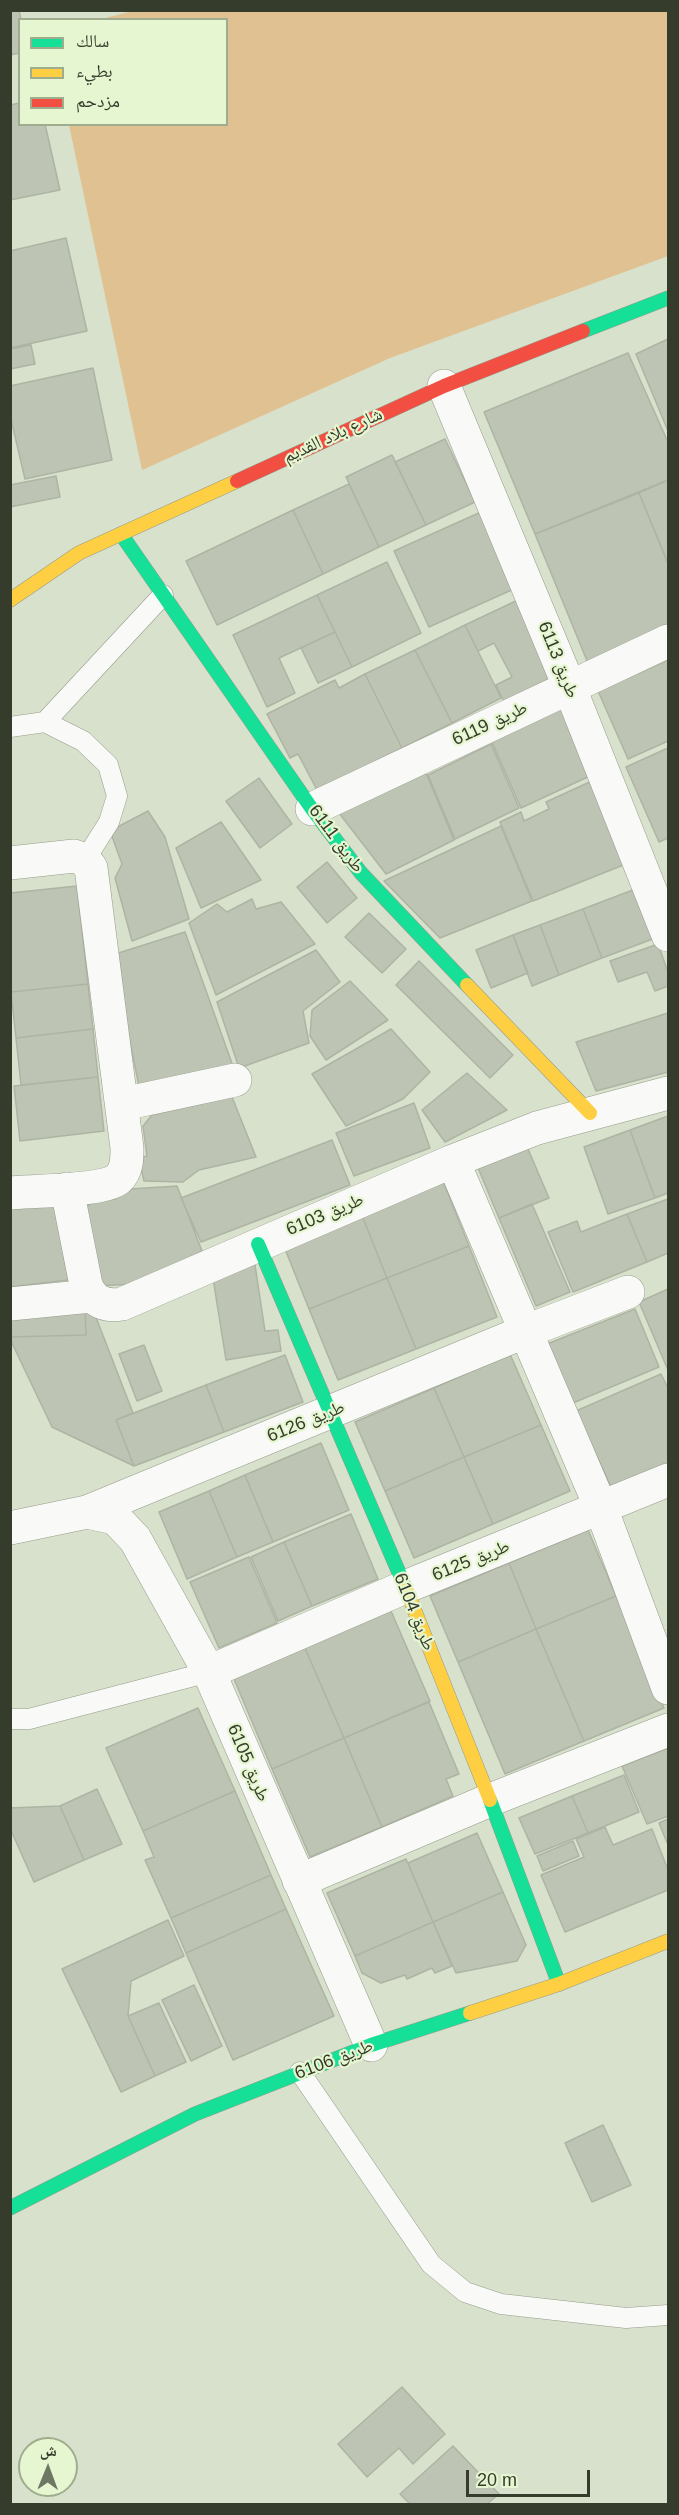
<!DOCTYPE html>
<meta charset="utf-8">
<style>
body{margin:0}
#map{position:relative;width:679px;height:2515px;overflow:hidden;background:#d8e1cb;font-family:Arial,"Noto Naskh Arabic",sans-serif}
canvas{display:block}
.frame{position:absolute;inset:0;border:12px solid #353c2c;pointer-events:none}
.legend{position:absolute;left:18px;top:18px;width:210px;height:108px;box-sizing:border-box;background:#e6f6d0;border:2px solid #9fac8e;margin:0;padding:8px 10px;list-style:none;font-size:18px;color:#353c2c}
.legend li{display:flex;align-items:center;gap:12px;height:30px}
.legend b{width:30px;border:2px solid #9fac8e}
.north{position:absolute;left:18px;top:2437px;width:60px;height:60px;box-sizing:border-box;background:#e6f6d0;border:2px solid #9fac8e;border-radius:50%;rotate:1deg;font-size:16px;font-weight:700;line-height:24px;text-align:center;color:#353c2c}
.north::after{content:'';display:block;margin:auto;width:21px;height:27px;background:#6e7664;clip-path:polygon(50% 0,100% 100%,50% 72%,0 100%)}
.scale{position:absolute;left:466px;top:2470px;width:124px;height:27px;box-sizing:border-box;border:3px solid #353c2c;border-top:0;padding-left:8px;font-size:18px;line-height:21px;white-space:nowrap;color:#353c2c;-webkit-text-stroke:4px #e6f6d0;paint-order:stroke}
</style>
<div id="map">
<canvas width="679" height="2515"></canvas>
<div class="frame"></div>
<ul class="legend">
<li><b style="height:8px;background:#16e098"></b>سالك</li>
<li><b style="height:8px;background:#ffcf43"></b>بطيء</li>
<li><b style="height:8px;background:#f24e42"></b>مزدحم</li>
</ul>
<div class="north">ش</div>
<div class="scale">20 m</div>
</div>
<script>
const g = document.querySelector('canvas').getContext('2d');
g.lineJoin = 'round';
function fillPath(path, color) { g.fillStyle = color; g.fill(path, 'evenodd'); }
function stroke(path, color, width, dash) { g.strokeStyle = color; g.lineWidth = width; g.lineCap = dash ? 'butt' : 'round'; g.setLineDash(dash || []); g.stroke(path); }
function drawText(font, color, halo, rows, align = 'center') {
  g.font = font + ' Arial,"Noto Naskh Arabic",sans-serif'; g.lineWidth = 4.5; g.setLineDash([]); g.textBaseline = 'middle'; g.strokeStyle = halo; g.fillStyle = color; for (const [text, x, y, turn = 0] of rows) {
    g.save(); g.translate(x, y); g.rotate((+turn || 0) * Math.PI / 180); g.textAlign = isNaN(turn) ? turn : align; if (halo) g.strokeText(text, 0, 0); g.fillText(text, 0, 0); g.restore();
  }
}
fillPath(new Path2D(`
 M 137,10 L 668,11 L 668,256 L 390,358 L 142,470 L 69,125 L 226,124 L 226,20 L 101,19 Z`), '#e0c191');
const building = new Path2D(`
 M 10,10 L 19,10 L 21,20 L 20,53 L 10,55 Z
 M 20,103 L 20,124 L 45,124 L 60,190 L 10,200 L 10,105 Z
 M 66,238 L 87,331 L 10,348 L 10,251 Z
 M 668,339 L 668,431 L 636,354 Z
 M 31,345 L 35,364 L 10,369 L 10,349 Z
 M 628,353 L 668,442 L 668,480 L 535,534 L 484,412 Z
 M 93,368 L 112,460 L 25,479 L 10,415 L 10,386 Z
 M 445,439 L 475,502 L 426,525 L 395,462 Z
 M 392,455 L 426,525 L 379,547 L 346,477 Z
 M 56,476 L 60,497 L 10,507 L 10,485 Z
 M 668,480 L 668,563 L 639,493 Z
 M 349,484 L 379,547 L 323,574 L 293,510 Z
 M 639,493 L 668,564 L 668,632 L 590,668 L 535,534 Z
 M 293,510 L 323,574 L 217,625 L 186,561 Z
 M 481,512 L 516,588 L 429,627 L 394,551 Z
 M 387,562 L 421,633 L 352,667 L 317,595 Z
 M 317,595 L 335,632 L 279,658 L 295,693 L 267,707 L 233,635 Z
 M 520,599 L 550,678 L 504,702 L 496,685 L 512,677 L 494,643 L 478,651 L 465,625 Z
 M 465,625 L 501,698 L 452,723 L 415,650 Z
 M 335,632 L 352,667 L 318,683 L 301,648 Z
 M 415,650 L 452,723 L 402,748 L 365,674 Z
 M 668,660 L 668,741 L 628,759 L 598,691 Z
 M 365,674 L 402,748 L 317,790 L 298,754 L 290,758 L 267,714 L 335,680 L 339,688 Z
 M 562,707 L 592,775 L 521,808 L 491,740 Z
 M 491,744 L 519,808 L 455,839 L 428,775 Z
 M 668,748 L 668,838 L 659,842 L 626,767 Z
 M 426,773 L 454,840 L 386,874 L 339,813 Z
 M 259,778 L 292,824 L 260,848 L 226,801 Z
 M 594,780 L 631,862 L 533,901 L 500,822 L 521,812 L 524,821 L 549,809 L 546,802 Z
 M 148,811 L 165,837 L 189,919 L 132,941 L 115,878 L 122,864 L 110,831 Z
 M 221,822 L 261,880 L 201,908 L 176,848 Z
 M 501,826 L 532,901 L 440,938 L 384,881 Z
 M 327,862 L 357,898 L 327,923 L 297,887 Z
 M 77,886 L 88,984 L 11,992 L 10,893 Z
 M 638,888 L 658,937 L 602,958 L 583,909 Z
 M 252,899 L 256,909 L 281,902 L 315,944 L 216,995 L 189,923 L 217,904 L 227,912 Z
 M 583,909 L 602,958 L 559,975 L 540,925 Z
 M 369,913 L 406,949 L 382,973 L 345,937 Z
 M 540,925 L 559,975 L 532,986 L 513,935 Z
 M 185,932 L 234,1069 L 140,1091 L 112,955 Z
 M 513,935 L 528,973 L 491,988 L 476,950 Z
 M 658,944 L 668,972 L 668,986 L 655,991 L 647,972 L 618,982 L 610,961 Z
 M 316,950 L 340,982 L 303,1011 L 309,1043 L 239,1068 L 217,1002 Z
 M 419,961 L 513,1055 L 490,1078 L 396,985 Z
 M 350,981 L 388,1020 L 326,1060 L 310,1036 L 312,1010 Z
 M 88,984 L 93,1029 L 16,1038 L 11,992 Z
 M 668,1013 L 668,1072 L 596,1091 L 576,1042 Z
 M 93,1029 L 98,1077 L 21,1085 L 16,1038 Z
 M 391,1029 L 430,1072 L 403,1099 L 346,1126 L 312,1074 Z
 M 467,1073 L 507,1110 L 445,1142 L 422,1110 Z
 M 98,1077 L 104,1131 L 20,1141 L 14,1086 Z
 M 232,1097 L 256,1157 L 199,1170 L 183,1182 L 144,1181 L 139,1158 L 147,1156 L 143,1126 L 152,1115 Z
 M 414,1103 L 430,1148 L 354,1176 L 336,1133 Z
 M 668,1116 L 668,1193 L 655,1198 L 630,1130 Z
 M 630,1130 L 655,1198 L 608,1214 L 584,1147 Z
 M 332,1140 L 350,1185 L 201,1242 L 181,1198 Z
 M 525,1142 L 549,1198 L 499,1218 L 476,1163 Z
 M 443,1181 L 469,1246 L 387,1278 L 361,1213 Z
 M 177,1186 L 202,1251 L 137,1284 L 94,1286 L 82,1214 L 91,1202 L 116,1199 L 115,1190 Z
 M 55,1199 L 68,1280 L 10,1287 L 10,1205 Z
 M 668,1199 L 668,1253 L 647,1262 L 627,1214 Z
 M 532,1204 L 570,1292 L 536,1306 L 499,1218 Z
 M 361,1213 L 387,1278 L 309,1309 L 283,1244 Z
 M 627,1214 L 647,1262 L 573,1292 L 548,1232 L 577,1221 L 581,1232 Z
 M 469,1246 L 497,1317 L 416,1349 L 387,1278 Z
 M 255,1265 L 265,1331 L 278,1330 L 281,1351 L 226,1360 L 212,1272 Z
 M 387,1278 L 416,1349 L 338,1380 L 309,1309 Z
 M 668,1289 L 668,1370 L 639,1302 Z
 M 85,1307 L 92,1307 L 133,1413 L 116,1420 L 134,1466 L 52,1427 L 10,1339 L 10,1337 L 86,1335 Z
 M 85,1307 L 86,1335 L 10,1337 L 10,1309 Z
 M 635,1309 L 659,1367 L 573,1403 L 547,1344 Z
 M 144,1345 L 162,1391 L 137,1401 L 119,1354 Z
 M 510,1354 L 541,1425 L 464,1457 L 434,1388 Z
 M 285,1355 L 303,1402 L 224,1432 L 206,1385 Z
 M 661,1374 L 668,1388 L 668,1464 L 612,1489 L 576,1411 Z
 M 206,1385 L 224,1432 L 134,1466 L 116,1420 Z
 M 434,1388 L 464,1457 L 385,1491 L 355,1422 Z
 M 541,1425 L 570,1491 L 493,1524 L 464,1457 Z
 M 321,1443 L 349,1510 L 273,1542 L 245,1475 Z
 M 464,1457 L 493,1524 L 414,1558 L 385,1491 Z
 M 245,1475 L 273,1542 L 237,1557 L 209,1491 Z
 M 209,1491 L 237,1557 L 187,1579 L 159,1512 Z
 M 351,1514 L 378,1579 L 312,1606 L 284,1542 Z
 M 588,1530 L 616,1596 L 536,1629 L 509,1563 Z
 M 284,1542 L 312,1606 L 278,1621 L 251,1557 Z
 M 249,1557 L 277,1623 L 219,1648 L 190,1582 Z
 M 509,1563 L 536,1629 L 458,1662 L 430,1596 Z
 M 616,1596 L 664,1708 L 584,1741 L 536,1629 Z
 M 391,1611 L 430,1701 L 344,1738 L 305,1648 Z
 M 536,1629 L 584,1741 L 505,1774 L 458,1662 Z
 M 305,1648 L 344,1738 L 272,1769 L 234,1679 Z
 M 429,1702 L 459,1774 L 446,1779 L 453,1796 L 382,1827 L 344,1738 Z
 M 198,1708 L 235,1791 L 143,1831 L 106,1748 Z
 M 344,1738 L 382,1827 L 310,1857 L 272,1769 Z
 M 668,1748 L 668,1816 L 647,1824 L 622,1766 Z
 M 624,1775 L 639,1812 L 588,1833 L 572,1796 Z
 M 97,1789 L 122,1844 L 84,1860 L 60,1806 Z
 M 235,1791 L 271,1875 L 171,1918 L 145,1860 L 154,1857 L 143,1831 Z
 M 572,1796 L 588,1833 L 535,1854 L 519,1818 Z
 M 60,1806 L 84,1860 L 34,1882 L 10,1828 L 10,1808 Z
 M 668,1819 L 668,1845 L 659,1823 Z
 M 605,1827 L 613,1845 L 652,1829 L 668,1870 L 668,1890 L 565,1932 L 541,1875 L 584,1857 L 576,1839 Z
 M 477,1833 L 503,1892 L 433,1922 L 408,1863 Z
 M 573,1841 L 579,1856 L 543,1871 L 537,1856 Z
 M 406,1859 L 433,1922 L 355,1956 L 327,1893 Z
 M 271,1875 L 286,1909 L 186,1953 L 171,1918 Z
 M 503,1892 L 526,1945 L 517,1961 L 456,1973 L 433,1922 Z
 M 286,1909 L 334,2016 L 233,2060 L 186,1953 Z
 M 168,1920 L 184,1956 L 131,1981 L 128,2016 L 155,2076 L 121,2092 L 62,1969 Z
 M 433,1922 L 452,1966 L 435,1973 L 432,1968 L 407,1979 L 405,1975 L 381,1983 L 362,1973 L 355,1956 Z
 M 194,1985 L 222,2046 L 191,2061 L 162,2000 Z
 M 159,2003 L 186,2062 L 155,2076 L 128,2016 Z
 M 603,2125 L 631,2185 L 592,2202 L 565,2143 Z
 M 402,2387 L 445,2434 L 413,2464 L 399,2448 L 367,2477 L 338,2444 Z
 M 453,2446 L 499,2494 L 487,2504 L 410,2504 L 400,2494 Z`);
fillPath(building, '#bdc4b3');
stroke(building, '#adb4a3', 1.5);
const lane = new Path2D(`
 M 45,722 L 163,595
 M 10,727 L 45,722 L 83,741 L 108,765 L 117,796 L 109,822 L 85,860
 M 10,1719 L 29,1719 L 209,1672
 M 300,2072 L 431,2264 L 465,2292 L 501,2304 L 626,2318 L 668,2315`);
const street = new Path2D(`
 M 444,386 L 569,686 L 668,935
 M 312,809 L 668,641
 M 10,863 L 74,856 L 85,860 L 91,868 L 127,1148 C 127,1159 127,1171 118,1179 C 103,1191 32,1191 10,1193
 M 123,1104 L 235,1080
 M 453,1161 L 601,1508 L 668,1688
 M 67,1189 L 86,1285 C 93,1301 104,1307 122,1304 L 453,1161 L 537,1128 L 668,1093
 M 10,1304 L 91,1296
 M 87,1512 L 115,1518 L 135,1539 L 209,1672 L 371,2045
 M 10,1528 L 87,1512 L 524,1332 L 628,1292
 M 209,1672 L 405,1587 L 668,1480
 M 299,1881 L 490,1800 L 668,1730`);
const fast = new Path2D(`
 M 583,331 L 668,298
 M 121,534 L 312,809 L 361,873 L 467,985
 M 258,1244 L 406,1589
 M 490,1800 L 559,1984
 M 10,2208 L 195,2114 L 371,2045 L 470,2013`);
const slow = new Path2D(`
 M 10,600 L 79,553 L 237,481
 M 467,985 L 590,1113
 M 406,1589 L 490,1800
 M 470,2013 L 559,1984 L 668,1941`);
const jam = new Path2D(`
 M 237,481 L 444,386 L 583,331`);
stroke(lane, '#959c8c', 21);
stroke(street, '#959c8c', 34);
stroke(fast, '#959c8c', 15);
stroke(slow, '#959c8c', 15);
stroke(jam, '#959c8c', 15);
stroke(lane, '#f9faf7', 20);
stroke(street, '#f9faf7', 33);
stroke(fast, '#16e098', 14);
stroke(slow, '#ffcf43', 14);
stroke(jam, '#f24e42', 14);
drawText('18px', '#353c2c', '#e6f6d0', [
 ["شارع بلاد القديم",333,436,-25],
 ["طريق 6113",558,660,68],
 ["طريق 6119",490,724,-25],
 ["طريق 6111",336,839,53],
 ["طريق 6103",325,1215,-23],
 ["طريق 6126",306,1422,-22],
 ["طريق 6125",471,1561,-22],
 ["طريق 6104",414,1612,68],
 ["طريق 6105",248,1763,67],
 ["طريق 6106",334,2060,-21]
]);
</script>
